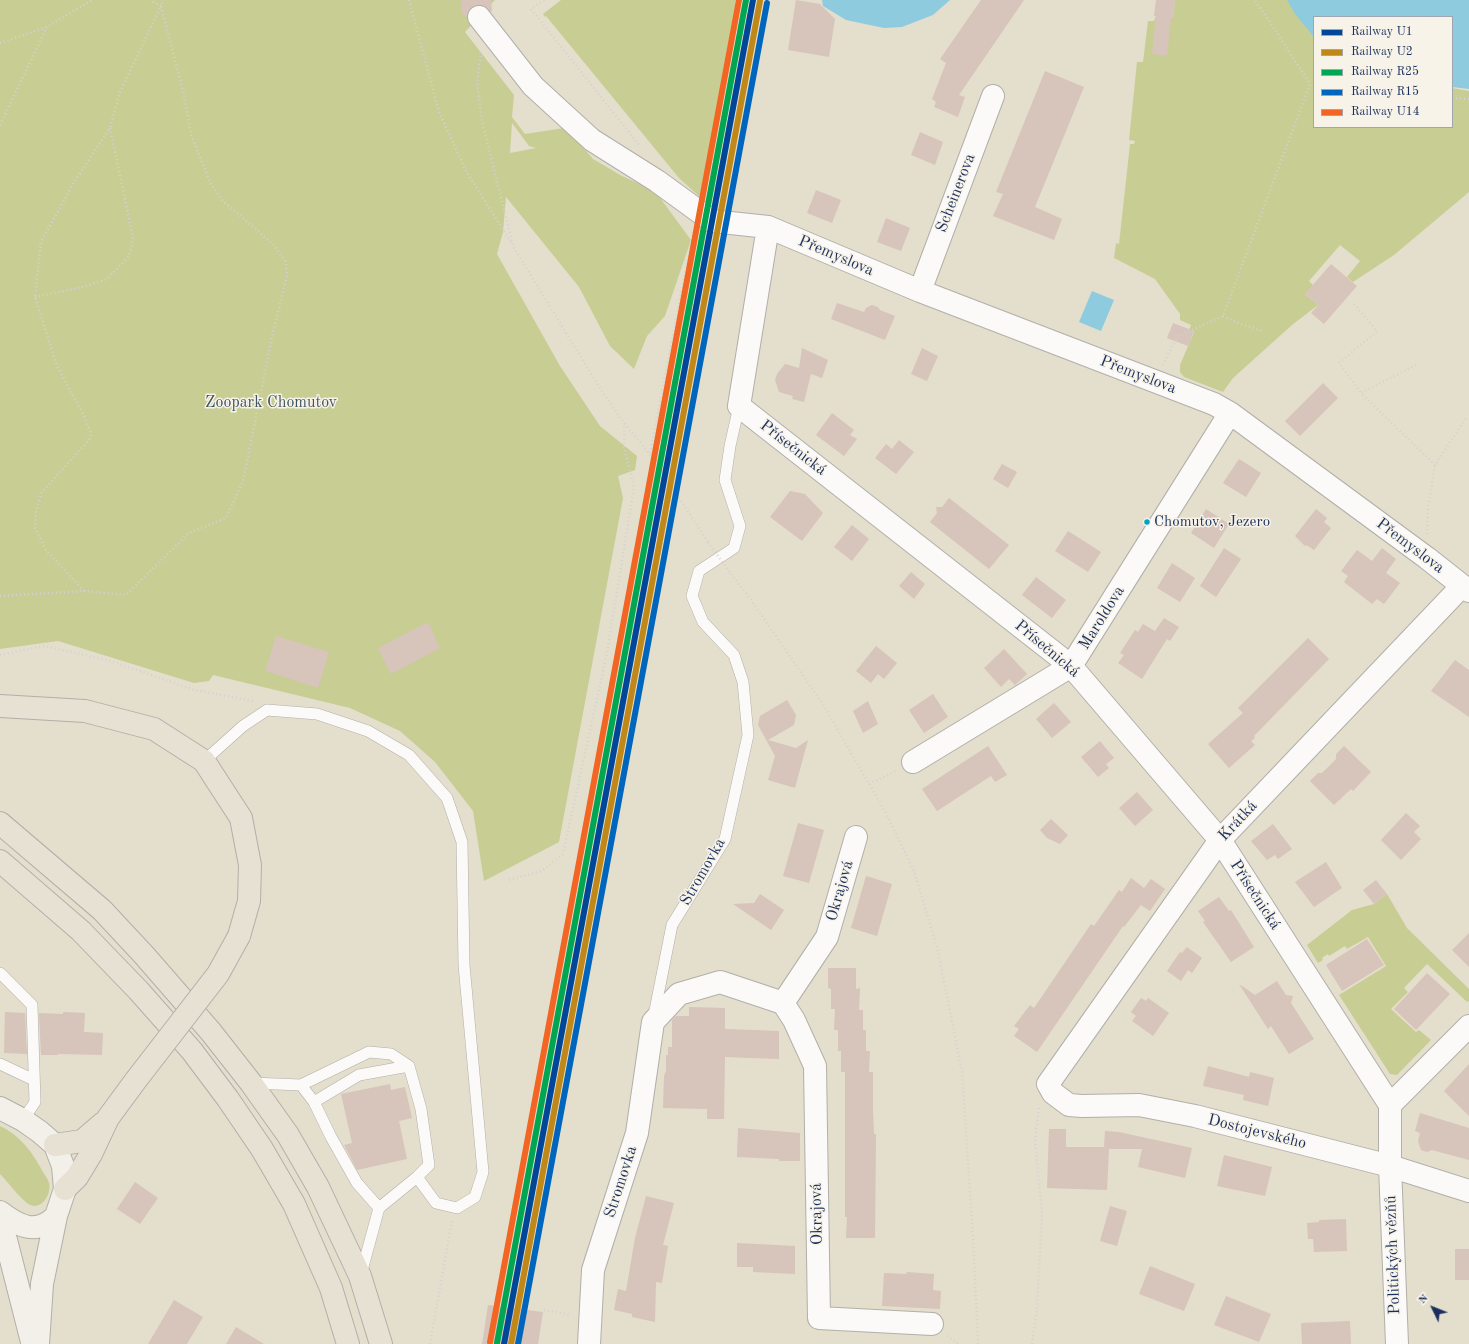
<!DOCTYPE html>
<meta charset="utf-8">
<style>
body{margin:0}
#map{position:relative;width:1469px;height:1344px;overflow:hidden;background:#e4decd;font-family:"Old Standard TT",serif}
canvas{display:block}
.legend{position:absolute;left:1313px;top:16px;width:140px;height:112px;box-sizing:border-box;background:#f7f3e8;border:1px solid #9fa5b1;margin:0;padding:5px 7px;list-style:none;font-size:12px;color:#1b2f5e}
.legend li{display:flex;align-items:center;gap:8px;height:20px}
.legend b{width:20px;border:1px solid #9fa5b1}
.north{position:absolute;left:1413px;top:1288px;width:40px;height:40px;-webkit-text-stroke:3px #f7f3e8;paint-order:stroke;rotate:313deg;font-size:11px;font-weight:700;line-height:16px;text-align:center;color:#1b2f5e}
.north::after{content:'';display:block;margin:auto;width:14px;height:18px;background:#1b2f5e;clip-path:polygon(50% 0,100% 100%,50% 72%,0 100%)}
</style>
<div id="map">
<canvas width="1469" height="1344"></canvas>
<ul class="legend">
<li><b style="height:5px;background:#00479a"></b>Railway U1</li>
<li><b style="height:5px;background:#c08818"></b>Railway U2</li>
<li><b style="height:5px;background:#00a651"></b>Railway R25</li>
<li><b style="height:5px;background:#0065bd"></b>Railway R15</li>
<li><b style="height:5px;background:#f26522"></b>Railway U14</li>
</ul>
<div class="north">N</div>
</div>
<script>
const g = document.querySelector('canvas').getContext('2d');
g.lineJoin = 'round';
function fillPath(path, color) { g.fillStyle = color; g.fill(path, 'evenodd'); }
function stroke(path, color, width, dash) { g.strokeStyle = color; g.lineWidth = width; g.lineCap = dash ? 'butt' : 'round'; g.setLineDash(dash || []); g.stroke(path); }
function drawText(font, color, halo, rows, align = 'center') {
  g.font = font + ' "Old Standard TT",serif'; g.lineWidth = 3; g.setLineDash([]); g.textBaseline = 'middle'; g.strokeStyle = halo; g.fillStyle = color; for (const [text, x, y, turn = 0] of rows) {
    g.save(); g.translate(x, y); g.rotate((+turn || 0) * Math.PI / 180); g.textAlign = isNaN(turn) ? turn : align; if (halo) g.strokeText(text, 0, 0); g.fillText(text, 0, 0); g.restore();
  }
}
fillPath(new Path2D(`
 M 0,0 L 495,0 L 465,32 L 514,95 L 512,117 L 525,134 L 564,128 L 570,132 L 593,159 L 622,176 L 655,191 L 691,240 L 665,316 L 647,336 L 634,369 L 610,346 L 579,287 L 506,197 L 503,232 L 497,254 L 560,366 L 600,426 L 637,456 L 635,470 L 618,476 L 623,498 L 559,842 L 484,881 L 473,811 L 435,762 L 400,731 L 350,708 L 213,675 L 209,681 L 194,683 L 58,641 L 0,649 ZM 512,123 L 529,146 L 536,148 L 510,153 Z
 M 561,0 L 736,0 L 700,197 L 679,178 L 546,16 L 545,17 L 543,14 Z
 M 1175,0 L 1288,0 L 1314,30 L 1314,127 L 1452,127 L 1452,88 L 1469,91 L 1469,192 L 1394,255 L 1353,282 L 1347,277 L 1360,261 L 1340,245 L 1309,281 L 1313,285 L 1305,294 L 1318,305 L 1292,325 L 1233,378 L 1223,392 L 1184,377 L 1180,372 L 1180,365 L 1194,332 L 1189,330 L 1191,325 L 1180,320 L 1180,314 L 1155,279 L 1114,258 L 1116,243 L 1119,244 L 1130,144 L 1134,144 L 1135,141 L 1129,140 L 1137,62 L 1143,62 L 1148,21 L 1154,21 L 1156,16 L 1173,18 Z
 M 1387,894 L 1407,928 L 1469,989 L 1469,1001 L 1467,1002 L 1427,964 L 1404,988 L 1408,992 L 1391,1009 L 1416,1032 L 1419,1030 L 1431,1040 L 1397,1075 L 1390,1074 L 1339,995 L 1386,966 L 1368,937 L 1347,949 L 1345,946 L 1329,956 L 1328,954 L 1322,958 L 1323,960 L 1318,963 L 1307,945 L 1352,910 L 1374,904 Z
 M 0,1126 C 20,1135 33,1153 43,1172 C 45,1175 48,1179 49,1183 C 52,1195 40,1213 27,1203 C 17,1195 9,1183 0,1174 Z`), '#c8ce93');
fillPath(new Path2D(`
 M 822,0 L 950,0 L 933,15 L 902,27 L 884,28 L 846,20 L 823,6 Z
 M 1287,0 L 1469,0 L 1469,89 L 1452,87 L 1452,17 L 1314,17 L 1314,37 L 1295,14 Z
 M 1092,291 L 1114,300 L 1101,331 L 1079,322 Z`), '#8fcbdf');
fillPath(new Path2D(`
 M 461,0 L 491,0 L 492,11 L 491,12 L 483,5 L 477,5 L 471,7 L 468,12 L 467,17 L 462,13 Z
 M 796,0 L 820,4 L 835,19 L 829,57 L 788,50 Z
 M 981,0 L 1024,0 L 959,95 L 965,97 L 958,117 L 934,107 L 936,102 L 932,99 L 946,63 L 940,59 Z
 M 1156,0 L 1175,0 L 1173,18 L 1171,18 L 1167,56 L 1152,54 L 1156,16 L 1154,16 Z
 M 1045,71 L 1084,87 L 1035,207 L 1062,219 L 1054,240 L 993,216 L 1003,194 L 996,192 Z
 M 920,132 L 943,142 L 935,165 L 911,155 Z
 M 816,190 L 841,200 L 832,223 L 807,213 Z
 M 886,218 L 910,228 L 901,251 L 877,242 Z
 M 1331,264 L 1357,286 L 1324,324 L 1311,313 L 1318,305 L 1305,294 Z
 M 837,303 L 864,312 L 866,308 L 872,305 L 878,307 L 880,310 L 895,316 L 885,340 L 831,319 Z
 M 1173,323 L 1194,331 L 1188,346 L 1167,338 Z
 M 802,348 L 828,360 L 822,378 L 811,374 L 804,402 L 792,399 L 793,396 L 779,392 L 775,380 L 777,374 L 785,364 L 799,368 Z
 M 922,348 L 938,356 L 927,381 L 911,374 Z
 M 1323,383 L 1338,398 L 1300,436 L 1285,421 Z
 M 832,413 L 854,430 L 850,435 L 857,439 L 844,456 L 816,435 Z
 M 899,440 L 914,452 L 896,474 L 875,458 L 886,444 L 892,449 Z
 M 1239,459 L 1261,473 L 1246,497 L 1223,483 Z
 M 1002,464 L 1017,472 L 1008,488 L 993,479 Z
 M 790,491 L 805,494 L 823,513 L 802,541 L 770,517 Z
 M 949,498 L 1009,545 L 989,569 L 930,522 L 937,513 L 936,507 L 942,507 Z
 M 1206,509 L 1229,524 L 1214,548 L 1191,533 Z
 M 1316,509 L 1327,518 L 1324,522 L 1331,528 L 1314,550 L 1306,545 L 1305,546 L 1295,536 Z
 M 852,525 L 869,539 L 852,561 L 834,547 Z
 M 1068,531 L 1101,552 L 1088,572 L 1055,551 Z
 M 1224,548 L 1241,559 L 1216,597 L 1200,586 Z
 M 1382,548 L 1396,559 L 1386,573 L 1400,583 L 1384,604 L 1377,599 L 1372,604 L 1344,582 L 1348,576 L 1341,571 L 1357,550 L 1372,561 Z
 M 1172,563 L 1195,578 L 1180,602 L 1157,588 Z
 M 911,572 L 925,584 L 914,599 L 899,586 Z
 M 1036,577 L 1066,600 L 1052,618 L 1022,595 Z
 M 1164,618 L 1179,627 L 1170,641 L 1167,639 L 1142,679 L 1118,663 L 1124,655 L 1120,653 L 1135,630 L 1138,632 L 1143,624 L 1155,631 Z
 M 428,622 L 440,648 L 391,674 L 378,648 Z
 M 276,636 L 329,652 L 318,688 L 265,671 Z
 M 1308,638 L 1329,659 L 1254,736 L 1255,738 L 1251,741 L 1255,745 L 1229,768 L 1208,744 L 1243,713 L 1238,708 Z
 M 876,646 L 897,663 L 884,679 L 878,674 L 871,683 L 856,671 Z
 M 1004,649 L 1027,674 L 1015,685 L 1009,679 L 1001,687 L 984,668 Z
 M 1455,660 L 1469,670 L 1469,717 L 1431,691 Z
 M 933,694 L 948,717 L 924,733 L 909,710 Z
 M 787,700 L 796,715 L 794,725 L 768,740 L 796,748 L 808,740 L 795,788 L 768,780 L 775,756 L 758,725 L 760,716 Z
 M 868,701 L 878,724 L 863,733 L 853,711 Z
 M 1054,703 L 1071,722 L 1052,738 L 1036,719 Z
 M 1100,741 L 1114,758 L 1106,764 L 1109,768 L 1098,777 L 1081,757 Z
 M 988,746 L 1007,775 L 995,782 L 991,776 L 937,811 L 922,789 Z
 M 1344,746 L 1371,772 L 1353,791 L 1351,789 L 1334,805 L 1310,781 L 1318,773 L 1322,773 L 1336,759 L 1336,754 Z
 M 1137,792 L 1153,810 L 1135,826 L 1119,808 Z
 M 1406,813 L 1420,826 L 1414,832 L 1421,839 L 1401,860 L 1381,840 Z
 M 1051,819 L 1068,835 L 1060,844 L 1047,838 L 1040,830 Z
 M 798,823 L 824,830 L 809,883 L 783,876 Z
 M 1273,824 L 1292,849 L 1278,859 L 1275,855 L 1267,860 L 1251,841 Z
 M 1326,862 L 1342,888 L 1314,907 L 1295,882 Z
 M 866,876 L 892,884 L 877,936 L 851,928 Z
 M 1131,878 L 1144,888 L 1151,879 L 1165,889 L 1150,911 L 1141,905 L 1124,927 L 1123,926 L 1037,1052 L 1014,1036 L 1019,1029 L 1014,1026 L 1030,1005 L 1034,1008 L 1091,924 L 1094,926 L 1119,890 L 1122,892 Z
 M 1376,880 L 1387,894 L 1374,904 L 1363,890 Z
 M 760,894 L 784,910 L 771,930 L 733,904 L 754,903 Z
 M 1219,897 L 1229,911 L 1231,910 L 1254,947 L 1231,962 L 1203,922 L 1205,921 L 1198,911 Z
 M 1469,933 L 1469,967 L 1452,950 Z
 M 1367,939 L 1384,965 L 1342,991 L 1326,965 Z
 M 1187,947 L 1202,958 L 1192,973 L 1188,970 L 1181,981 L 1167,971 L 1180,952 L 1182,953 Z
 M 828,968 L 856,968 L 856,989 L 860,988 L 859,1010 L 863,1010 L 863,1030 L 866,1030 L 866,1051 L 870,1051 L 869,1072 L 873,1072 L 873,1112 L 874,1134 L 876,1134 L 875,1238 L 846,1238 L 847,1217 L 845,1217 L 845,1072 L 841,1072 L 841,1051 L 838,1051 L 838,1030 L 834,1030 L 835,1009 L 831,1009 L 831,989 L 828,988 Z
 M 1427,973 L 1450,994 L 1416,1030 L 1394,1009 Z
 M 1277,981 L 1286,995 L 1293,996 L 1291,1003 L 1314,1039 L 1289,1054 L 1271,1026 L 1268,1029 L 1239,984 L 1255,995 Z
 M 1141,998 L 1146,1001 L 1148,998 L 1169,1013 L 1153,1036 L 1132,1021 L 1136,1016 L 1131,1012 Z
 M 689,1007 L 725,1008 L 725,1029 L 779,1031 L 779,1059 L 725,1057 L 724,1119 L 707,1119 L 707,1109 L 663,1108 L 664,1076 L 666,1071 L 666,1055 L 668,1055 L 668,1047 L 672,1047 L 672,1020 L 676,1016 L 689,1016 Z
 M 5,1012 L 25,1013 L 27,1054 L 4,1053 Z
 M 63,1012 L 85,1013 L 84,1032 L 103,1033 L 102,1055 L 58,1054 L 58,1055 L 41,1055 L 39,1013 L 63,1014 Z
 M 1469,1064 L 1469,1116 L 1444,1091 Z
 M 1208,1066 L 1249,1077 L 1250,1072 L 1274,1078 L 1268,1106 L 1243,1100 L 1244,1095 L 1203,1086 Z
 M 390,1084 L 391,1090 L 405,1087 L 412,1118 L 399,1121 L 407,1159 L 357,1170 L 344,1145 L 352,1143 L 341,1094 Z
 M 1420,1113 L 1469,1128 L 1469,1160 L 1432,1150 L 1427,1152 L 1421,1150 L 1418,1141 L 1420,1133 L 1415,1131 Z
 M 738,1128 L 800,1133 L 800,1161 L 779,1161 L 779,1159 L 737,1157 Z
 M 1049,1129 L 1066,1129 L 1066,1147 L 1104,1147 L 1105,1131 L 1119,1132 L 1192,1148 L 1185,1178 L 1138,1167 L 1142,1149 L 1109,1149 L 1107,1190 L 1047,1188 Z
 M 1224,1155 L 1272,1167 L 1265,1196 L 1217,1186 Z
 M 135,1182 L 158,1198 L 140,1224 L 117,1209 Z
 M 646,1196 L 674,1203 L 663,1245 L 668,1246 L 662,1283 L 656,1282 L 655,1322 L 632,1317 L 632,1314 L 614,1310 L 618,1289 L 626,1291 L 635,1238 Z
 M 1110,1206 L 1127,1211 L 1117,1246 L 1100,1241 Z
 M 1346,1219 L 1347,1251 L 1314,1252 L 1313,1239 L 1308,1239 L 1307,1223 L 1319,1222 L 1319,1220 Z
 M 737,1243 L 795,1246 L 795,1274 L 753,1272 L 753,1267 L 737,1267 Z
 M 1455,1249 L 1469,1249 L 1469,1280 L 1455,1280 Z
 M 1150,1266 L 1195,1284 L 1184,1311 L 1139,1294 Z
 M 906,1272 L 934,1274 L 933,1290 L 941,1291 L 940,1309 L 882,1306 L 884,1273 L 907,1274 Z
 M 1226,1296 L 1271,1314 L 1259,1342 L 1214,1325 Z
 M 174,1300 L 203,1317 L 187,1344 L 148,1344 Z
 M 488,1305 L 543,1312 L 538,1344 L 482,1344 Z
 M 1350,1321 L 1351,1344 L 1302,1344 L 1301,1323 Z
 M 236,1327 L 264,1344 L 226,1344 Z`), '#d7c4ba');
const lane = new Path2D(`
 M 204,761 L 243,726 L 267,710 L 317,714 L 368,731 L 409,755 L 447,798 L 462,842 L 464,965 L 483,1172 L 475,1197 L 457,1208 L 436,1203 L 417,1177
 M 0,973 L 32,1005 L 35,1102 L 23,1120
 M 654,1015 L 672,925 L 725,839 L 748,735 L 743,682 L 734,655 L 703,622 L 692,596 L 699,571 L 734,548 L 740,526 L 725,480 L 730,446 L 739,406
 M 0,1064 L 34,1080
 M 251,1083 L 301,1085 L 369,1052 L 391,1054 L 409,1066 L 421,1109 L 429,1165 L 417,1177 L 379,1208 L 361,1274
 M 301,1085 L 314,1102 L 331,1137 L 357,1183 L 379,1208
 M 314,1102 L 359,1075 L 409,1066`);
const street = new Path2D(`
 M 479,17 L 533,86 L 592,140 L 657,181 L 712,221 L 768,227 L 920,291 L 1214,404 L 1230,413 L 1427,558 L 1469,591
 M 768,227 L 739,406 L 1071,666 L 1220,840 L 1390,1105
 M 920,291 L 993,96
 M 1462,586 L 1220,840 L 1048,1084 L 1053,1093 L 1069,1105 L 1082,1106 L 1139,1105 L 1195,1116 L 1390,1166 L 1469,1191
 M 913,762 L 1071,666 L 1230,413
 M 783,1003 L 827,937 L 856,837
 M 589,1344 L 593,1270 L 637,1133 L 653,1022 L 679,994 L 720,982 L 783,1003 L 794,1020 L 815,1066 L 819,1318 L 932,1324
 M 1397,1344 L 1390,1166 L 1390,1105 L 1469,1026`);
const secondary = new Path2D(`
 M 0,1108 L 23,1120 L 40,1132 L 55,1145 L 63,1166 L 65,1189 L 56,1216 L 42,1284 L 38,1344
 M 0,1212 C 18,1226 37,1236 56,1216
 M 0,1227 L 6,1240 L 32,1342`);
const highway = new Path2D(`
 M 0,706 L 85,711 L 154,729 L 204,761 L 241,818 L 250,865 L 249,901 L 239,936
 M 0,823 L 102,910 L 144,955 L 211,1032 L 251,1083 L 288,1135 L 318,1187 L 360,1276 L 381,1344
 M 0,861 L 81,931 L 138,990 L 192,1051 L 228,1099 L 262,1149 L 294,1204 L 331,1288 L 348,1344
 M 55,1145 L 82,1141 L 103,1123
 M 65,1189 L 77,1177 L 91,1154 L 108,1118 L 136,1080`);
stroke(lane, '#b1afa9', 12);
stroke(street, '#b1afa9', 24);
stroke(secondary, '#b1afa9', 24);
stroke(highway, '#b1afa9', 24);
stroke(new Path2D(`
 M 409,0 L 439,112 L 466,171 L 512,244
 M 544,0 L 531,9 L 639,145
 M 0,43 L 47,27 L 92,0
 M 481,52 L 477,82 L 482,121 L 513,246 L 601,390 L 624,423 L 650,454 L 708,542
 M 1452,98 L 1469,99
 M 0,125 L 47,27
 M 35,297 L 83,287 L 107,279 L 129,256 L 133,238 L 110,128
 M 1354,304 L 1377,331 L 1339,363 L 1361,393
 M 1223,316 L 1241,324 L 1263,331
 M 1163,365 L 1177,337 L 1223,316 L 1310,84 L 1266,16 L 1254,0
 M 1416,365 L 1361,393 L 1435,465
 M 650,453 L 693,232
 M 1427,534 L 1428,508 L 1435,465 L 1466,418
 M 731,574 L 749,597 L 824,706 L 886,813 L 914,871 L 938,951 L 962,1072 L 973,1238 L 978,1344
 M 84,591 L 46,550 L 35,528 L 36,511 L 42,492 L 89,440 L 91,433 L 83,414 L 57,366 L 35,297 L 41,242 L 73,184 L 110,128 L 120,92 L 161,6 L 150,0
 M 0,596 L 84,591 L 126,595 L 189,533 L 226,518 L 243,481 L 273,332 L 287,276 L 286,262 L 274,245 L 223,201 L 211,184 L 191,135 L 184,95 L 161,6 L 164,0
 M 0,655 L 44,646 L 107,660 L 195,690 L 253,701
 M 869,784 L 896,771
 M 509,880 L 542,871 L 563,854 L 607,653 L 634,487 L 624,447 L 624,423
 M 544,1310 L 571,1315
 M 947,1336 L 958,1344
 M 430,1344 L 452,1220
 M 1032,1344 L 1037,1307 L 1042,1215 L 1035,1139 L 1039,1107`), '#d3d2d0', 2.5, [1, 3]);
stroke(lane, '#fbfaf8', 11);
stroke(street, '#fbfaf8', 22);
stroke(secondary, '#f2f0e9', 22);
stroke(highway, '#e7e1d3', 22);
const highwayBridge = new Path2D(`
 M 136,1080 L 218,974 L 239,936`);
stroke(highwayBridge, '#b1afa9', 24, []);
stroke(new Path2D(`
 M 708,542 L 731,574`), '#d3d2d0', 2.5, [1, 3]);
stroke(highwayBridge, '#e7e1d3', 22);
stroke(new Path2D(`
 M 504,1344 L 753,0`), '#00479a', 6);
stroke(new Path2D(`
 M 511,1344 L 760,1`), '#c08818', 6);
stroke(new Path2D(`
 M 497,1343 L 746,0`), '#00a651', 6);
stroke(new Path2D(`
 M 518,1344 L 767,3`), '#0065bd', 6);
stroke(new Path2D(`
 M 490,1342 L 739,0`), '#f26522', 6);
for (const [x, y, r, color] of [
 [1147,522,3.5,"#01a3c8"]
]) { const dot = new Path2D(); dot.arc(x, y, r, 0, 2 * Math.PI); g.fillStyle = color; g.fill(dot); stroke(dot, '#f7f3e8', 1.5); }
drawText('15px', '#1b2f5e', '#f7f3e8', [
 ["Chomutov, Jezero",1154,522]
], 'left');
drawText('16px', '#1b2f5e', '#f7f3e8', [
 ["Scheinerova",956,193,-69],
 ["Přemyslova",836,256,23],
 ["Přemyslova",1138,375,21],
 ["Přísečnická",793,448,38],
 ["Přemyslova",1410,546,37],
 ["Maroldova",1102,618,-58],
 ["Přísečnická",1047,649,40],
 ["Krátká",1238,821,-47],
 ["Stromovka",703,872,-60],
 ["Okrajová",840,891,-74],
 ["Přísečnická",1255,895,57],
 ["Dostojevského",1257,1132,14],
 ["Stromovka",621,1182,-72],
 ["Okrajová",817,1214,-91],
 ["Politických vězňů",1393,1255,-92]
]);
drawText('16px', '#40545f', '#f7f3e8', [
 ["Zoopark Chomutov",271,403]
]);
</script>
